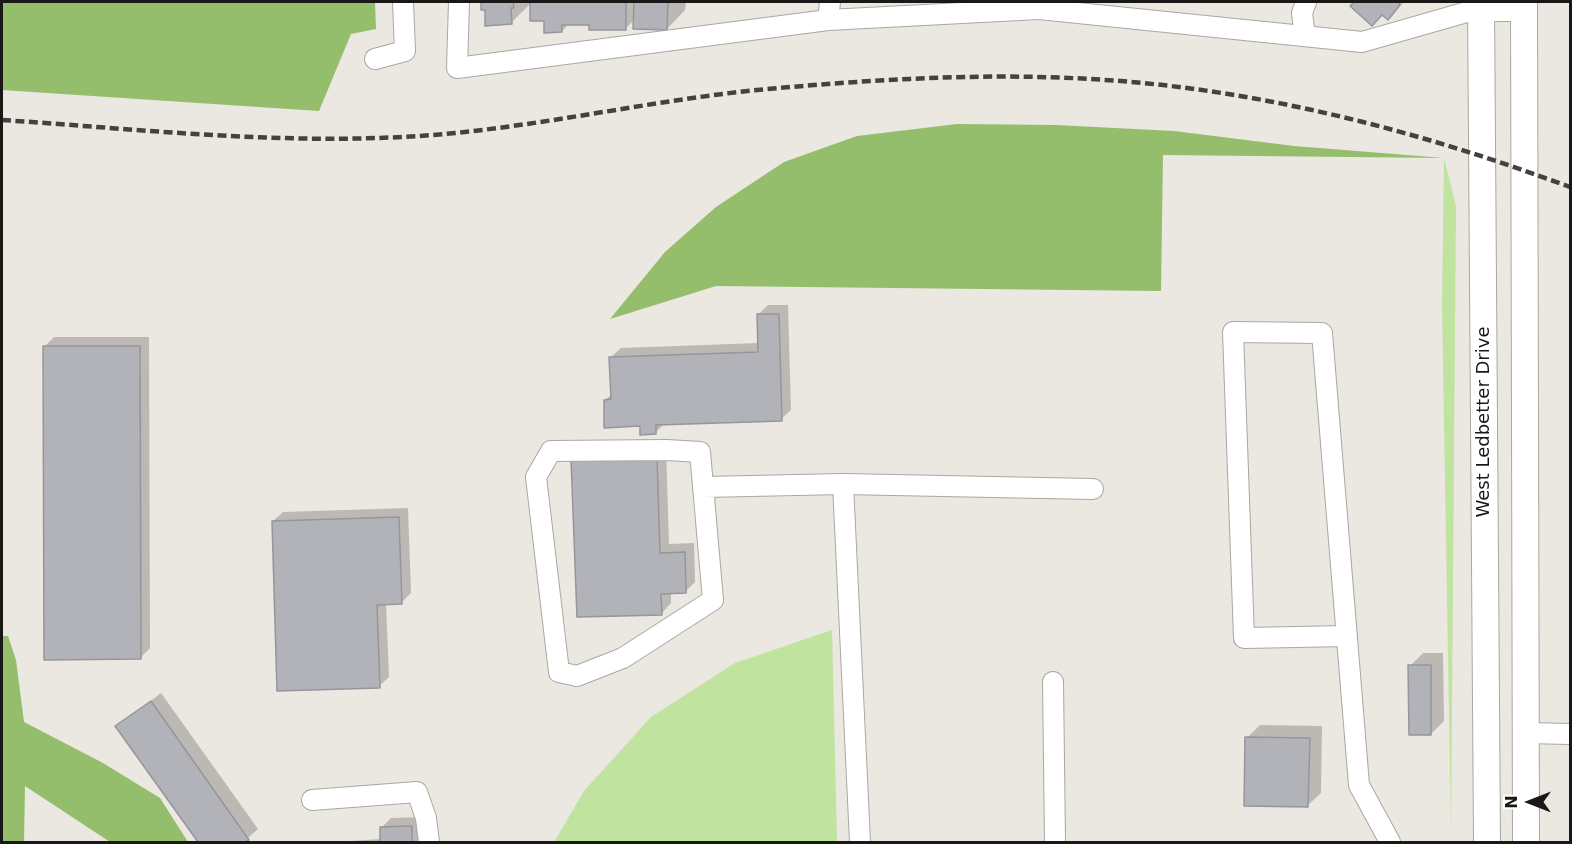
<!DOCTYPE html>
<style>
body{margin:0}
#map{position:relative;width:1572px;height:844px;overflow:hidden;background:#ebe7e1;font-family:"DejaVu Sans",sans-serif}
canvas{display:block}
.frame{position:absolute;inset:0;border:3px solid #191816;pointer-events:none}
.north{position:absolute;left:1500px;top:772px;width:60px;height:60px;-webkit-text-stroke:4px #fff;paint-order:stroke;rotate:270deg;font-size:16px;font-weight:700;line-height:24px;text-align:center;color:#191816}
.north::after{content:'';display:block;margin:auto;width:21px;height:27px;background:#191816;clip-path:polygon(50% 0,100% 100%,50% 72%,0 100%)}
</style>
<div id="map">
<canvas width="1572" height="844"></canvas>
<div class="frame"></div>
<div class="north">N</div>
</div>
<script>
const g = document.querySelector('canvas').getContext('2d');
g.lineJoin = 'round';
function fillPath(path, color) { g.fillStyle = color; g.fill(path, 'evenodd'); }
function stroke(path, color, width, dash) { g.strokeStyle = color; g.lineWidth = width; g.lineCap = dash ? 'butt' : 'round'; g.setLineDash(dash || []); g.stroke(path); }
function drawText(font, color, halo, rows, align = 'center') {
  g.font = font + ' "DejaVu Sans",sans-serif'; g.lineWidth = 4.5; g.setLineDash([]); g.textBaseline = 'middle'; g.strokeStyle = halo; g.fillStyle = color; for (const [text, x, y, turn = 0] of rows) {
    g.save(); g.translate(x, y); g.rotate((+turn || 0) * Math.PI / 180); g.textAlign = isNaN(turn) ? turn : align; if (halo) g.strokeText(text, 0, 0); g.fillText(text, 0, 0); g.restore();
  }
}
fillPath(new Path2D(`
 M 1444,158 L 1456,206 L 1451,831 L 1442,306 Z
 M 832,630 L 837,842 L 554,842 L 584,791 L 651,717 L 735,663 Z`), '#c0e3a0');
fillPath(new Path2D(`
 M 2,2 L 375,2 L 376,29 L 351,34 L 319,111 L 2,90 Z
 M 957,124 L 1056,125 L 1174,131 L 1294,146 L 1444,158 L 1163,155 L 1161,291 L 716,286 L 610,319 L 665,252 L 716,207 L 784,162 L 857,136 Z
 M 2,636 L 8,636 L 16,660 L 24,722 L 103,763 L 160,798 L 188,842 L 110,842 L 25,786 L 24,842 L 2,842 Z`), '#94bd6c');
fillPath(new Path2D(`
 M 482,2 L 686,2 L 685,10 L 667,29 L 635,19 L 626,28 L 569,24 L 562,31 L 546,20 L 532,2 L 511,23 L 482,9 Z
 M 1356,2 L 1404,2 L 1388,18 L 1383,13 L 1352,6 Z
 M 768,305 L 788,305 L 791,410 L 781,419 L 665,423 L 655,433 L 605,400 L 612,394 L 611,357 L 621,348 L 759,343 L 758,315 Z
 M 54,337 L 149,337 L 150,648 L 140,658 L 44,347 Z
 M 666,448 L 669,544 L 694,543 L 695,582 L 686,591 L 671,592 L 671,603 L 662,613 L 573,460 Z
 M 408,508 L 411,593 L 401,603 L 386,603 L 389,677 L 379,686 L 273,521 L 283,512 Z
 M 1423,653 L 1443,653 L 1444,721 L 1431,734 L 1410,666 Z
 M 161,693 L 258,829 L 243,842 L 200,842 L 117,727 Z
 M 1260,725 L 1322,726 L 1321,793 L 1308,805 L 1247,738 Z
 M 421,817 L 421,839 L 418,842 L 332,842 L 382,839 L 381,828 L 391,818 Z`), '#0003');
const building = new Path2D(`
 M 481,2 L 513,2 L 514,8 L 511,8 L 512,24 L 485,26 L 485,10 L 481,10 Z
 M 530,2 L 626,2 L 626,30 L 589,30 L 589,25 L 562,25 L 562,32 L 544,33 L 544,21 L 530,21 Z
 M 634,2 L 668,2 L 667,30 L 633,29 Z
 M 1354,2 L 1398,2 L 1400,5 L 1388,20 L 1382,15 L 1372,26 L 1350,6 Z
 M 757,314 L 779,314 L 782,421 L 656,425 L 656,434 L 640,435 L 640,426 L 604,428 L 604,400 L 611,399 L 609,357 L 758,352 Z
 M 43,346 L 140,346 L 141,659 L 44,660 Z
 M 657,457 L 660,553 L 685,552 L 686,593 L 661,594 L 662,615 L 577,617 L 571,459 Z
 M 399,517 L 402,604 L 377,605 L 380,688 L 277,691 L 272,521 Z
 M 1408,665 L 1431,665 L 1431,735 L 1409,735 Z
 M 151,701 L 249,840 L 245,842 L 198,842 L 115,726 Z
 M 1245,737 L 1310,738 L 1308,807 L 1244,806 Z
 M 412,826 L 412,842 L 380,842 L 380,827 Z`);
fillPath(building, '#b2b3b9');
stroke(building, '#95959b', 1.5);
const minor = new Path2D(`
 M 459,2 L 457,68 L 828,20 L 1039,9 L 1362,42 L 1481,8
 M 828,20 L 830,2
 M 1305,36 L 1302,13 L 1306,2
 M 375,59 L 405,51 L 403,2
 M 667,450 L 700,452 L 713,600 L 623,658 L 577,676 L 559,672 L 536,477 L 551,451 Z
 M 843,484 L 1093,489
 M 704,487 L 843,484 L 860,842
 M 1347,636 L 1244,638 L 1233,332 L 1322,333 L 1359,785 L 1390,842
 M 1053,682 L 1055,842
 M 1526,733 L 1570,734
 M 312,800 L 417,792 L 426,818 L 429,842`);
const major = new Path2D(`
 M 1481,2 L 1487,842
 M 1524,2 L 1526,842
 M 1481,8 L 1524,8`);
stroke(minor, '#aba7a2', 22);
stroke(major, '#aba7a2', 28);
stroke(minor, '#fff', 20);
stroke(major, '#fff', 26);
stroke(new Path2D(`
 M 2,120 C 152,130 305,148 455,133 C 564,122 670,97 779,88 C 882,79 987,73 1090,79 C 1255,88 1416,130 1570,187`), '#43423f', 4.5, [9, 4.5]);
drawText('18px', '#191816', '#fff', [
 ["West Ledbetter Drive",1484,422,-90]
]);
</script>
